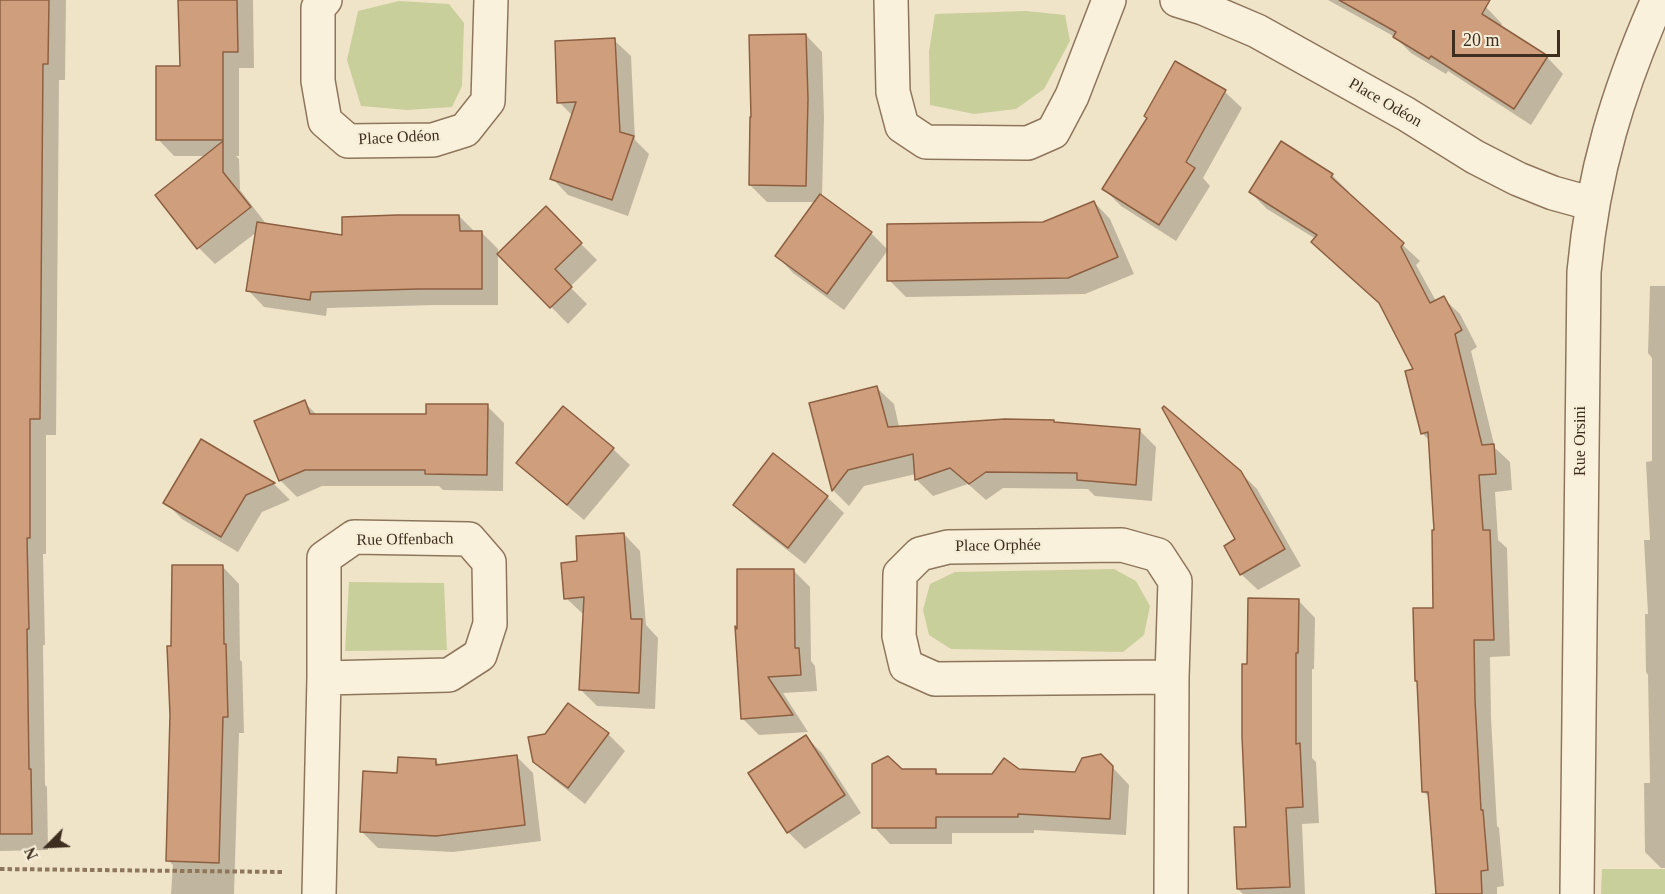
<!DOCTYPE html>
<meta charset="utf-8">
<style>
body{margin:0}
#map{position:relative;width:1665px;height:894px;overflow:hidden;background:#f0e4c8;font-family:Georgia,serif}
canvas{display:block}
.north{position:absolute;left:18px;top:816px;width:60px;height:60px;-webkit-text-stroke:4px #f7eed8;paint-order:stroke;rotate:246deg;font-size:16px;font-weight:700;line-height:24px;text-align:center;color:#3d2e20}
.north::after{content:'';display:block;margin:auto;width:21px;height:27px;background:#3d2e20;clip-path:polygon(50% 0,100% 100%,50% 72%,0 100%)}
.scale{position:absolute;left:1452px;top:30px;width:108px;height:27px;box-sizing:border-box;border:3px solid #3d2e20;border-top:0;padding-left:8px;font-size:18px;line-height:21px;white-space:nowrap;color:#3d2e20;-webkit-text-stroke:4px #f7eed8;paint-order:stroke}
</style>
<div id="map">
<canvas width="1665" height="894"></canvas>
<div class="north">N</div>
<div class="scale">20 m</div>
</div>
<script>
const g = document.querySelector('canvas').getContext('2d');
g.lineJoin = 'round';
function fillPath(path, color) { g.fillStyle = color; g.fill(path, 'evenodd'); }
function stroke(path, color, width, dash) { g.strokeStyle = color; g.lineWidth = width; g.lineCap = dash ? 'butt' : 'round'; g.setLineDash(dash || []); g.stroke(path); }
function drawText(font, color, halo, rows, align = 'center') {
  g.font = font + ' Georgia,serif'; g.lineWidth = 5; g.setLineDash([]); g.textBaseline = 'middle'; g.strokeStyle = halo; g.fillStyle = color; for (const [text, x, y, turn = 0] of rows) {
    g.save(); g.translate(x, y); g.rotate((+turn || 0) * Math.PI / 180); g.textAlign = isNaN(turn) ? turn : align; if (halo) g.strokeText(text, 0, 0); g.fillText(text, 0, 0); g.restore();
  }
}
fillPath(new Path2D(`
 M 399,1 L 449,4 L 464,23 L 462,86 L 452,107 L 407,110 L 361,106 L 347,60 L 358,11 Z
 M 1026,11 L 1065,15 L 1070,41 L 1044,89 L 1016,109 L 974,114 L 930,105 L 929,51 L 935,14 Z
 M 1114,569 L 1136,581 L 1150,606 L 1144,635 L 1123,652 L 951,649 L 929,635 L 923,610 L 930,584 L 955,572 Z
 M 349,582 L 444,583 L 447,650 L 345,651 Z
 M 1602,869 L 1665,869 L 1665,894 L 1601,894 Z`), '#c9cf9b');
fillPath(new Path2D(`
 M 0,0 L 66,0 L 65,80 L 59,80 L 56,435 L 46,435 L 46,554 L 43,554 L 45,645 L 43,645 L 45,785 L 47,787 L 48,850 L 0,851 Z
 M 180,0 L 253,0 L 254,68 L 239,68 L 239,156 L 236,156 L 239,159 L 240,190 L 267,225 L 344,237 L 459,216 L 475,232 L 481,232 L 498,249 L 498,305 L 435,305 L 327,308 L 326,316 L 264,307 L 248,290 L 257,232 L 215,264 L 199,248 L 157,195 L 207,156 L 174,156 L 158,139 L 181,67 Z
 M 1328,0 L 1474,0 L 1486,7 L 1502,24 L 1500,28 L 1547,57 L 1563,74 L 1531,125 L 1448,71 L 1446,74 L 1411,53 L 1395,37 Z
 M 806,35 L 822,52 L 824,117 L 822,197 L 871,233 L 888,250 L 844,310 L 793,273 L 777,256 L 816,202 L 767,202 L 750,185 Z
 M 614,40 L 631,56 L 635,140 L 649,154 L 628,216 L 568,195 L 552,178 L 573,116 L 559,102 Z
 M 1175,63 L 1225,92 L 1242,108 L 1203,178 L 1210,186 L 1176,241 L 1121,206 L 1104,189 L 1148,118 Z
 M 1282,143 L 1332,175 L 1349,192 L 1348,194 L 1420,261 L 1416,265 L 1436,301 L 1443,298 L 1460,314 L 1477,347 L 1471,351 L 1495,448 L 1510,462 L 1512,490 L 1495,492 L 1498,540 L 1507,548 L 1510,656 L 1490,657 L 1491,718 L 1497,826 L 1499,828 L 1504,886 L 1497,887 L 1497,894 L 1429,894 L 1438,893 L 1430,798 L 1424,792 L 1419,683 L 1416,680 L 1435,610 L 1436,531 L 1430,441 L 1422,433 L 1415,370 L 1381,305 L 1330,258 L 1316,239 L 1267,209 L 1250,192 Z
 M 1094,202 L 1110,219 L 1134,274 L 1085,294 L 906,297 L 889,280 L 1044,223 Z
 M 546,209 L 597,260 L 570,287 L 587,304 L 568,324 L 499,254 Z
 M 1650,286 L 1665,286 L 1665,868 L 1661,868 L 1645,852 L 1644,783 L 1650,783 L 1648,675 L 1646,672 L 1645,614 L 1648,614 L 1644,540 L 1650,540 L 1646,462 L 1652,461 L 1652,358 L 1648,353 Z
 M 877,388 L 894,404 L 899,427 L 1139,430 L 1156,447 L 1152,501 L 1095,496 L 1088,489 L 1003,488 L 986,500 L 968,484 L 933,496 L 916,479 L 916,474 L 864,486 L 849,506 L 833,490 L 811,404 Z
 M 304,402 L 318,416 L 428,416 L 487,406 L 504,423 L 503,491 L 443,490 L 439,486 L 322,486 L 297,497 L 280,480 Z
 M 201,441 L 274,484 L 290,500 L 262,512 L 238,552 L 182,519 L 165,502 Z
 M 613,449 L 630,465 L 584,520 L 535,479 L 518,463 Z
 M 1240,472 L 1257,489 L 1301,566 L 1258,590 L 1241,574 L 1237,540 Z
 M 827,497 L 844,513 L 805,564 L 752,522 L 735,505 Z
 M 624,534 L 640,551 L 646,625 L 658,638 L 655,709 L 597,706 L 580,689 L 584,615 L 566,598 L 579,563 Z
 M 223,567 L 239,584 L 240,660 L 242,662 L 244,733 L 239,733 L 234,894 L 171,894 L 173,865 L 168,860 L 173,647 Z
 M 793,570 L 810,587 L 811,661 L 815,666 L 817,691 L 783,693 L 808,732 L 759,735 L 742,718 L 738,631 Z
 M 1299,601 L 1315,618 L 1314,669 L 1312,669 L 1312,758 L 1316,762 L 1319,823 L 1302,824 L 1305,894 L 1243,894 L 1238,889 L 1247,828 L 1249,666 Z
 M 568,705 L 608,734 L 625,751 L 585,804 L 552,778 L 534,761 L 546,735 Z
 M 806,737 L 822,753 L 861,813 L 805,849 L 788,832 Z
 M 1101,755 L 1129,785 L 1126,835 L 1034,830 L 1034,833 L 952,833 L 952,844 L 890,844 L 874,827 L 901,770 L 936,771 L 941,776 L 993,775 L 1019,770 L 1075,773 Z
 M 516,756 L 533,773 L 541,841 L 453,852 L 378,848 L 361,831 L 436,761 L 441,766 Z`), '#0003');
const building = new Path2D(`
 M 0,0 L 49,0 L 48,64 L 43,64 L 40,419 L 30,419 L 30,538 L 27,538 L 29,629 L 27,629 L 29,769 L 31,769 L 32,834 L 0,834 Z
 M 178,0 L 237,0 L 238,52 L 223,52 L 223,140 L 156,140 L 156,66 L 180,66 Z
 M 1339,0 L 1490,0 L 1482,14 L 1548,56 L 1514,109 L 1431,56 L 1429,59 L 1393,37 L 1396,32 Z
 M 806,34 L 808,99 L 806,186 L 749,185 L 750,117 L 751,117 L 749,35 Z
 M 615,38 L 620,132 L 634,136 L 612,200 L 550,179 L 576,102 L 557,103 L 555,41 Z
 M 1175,61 L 1226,90 L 1186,162 L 1195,168 L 1159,225 L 1102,189 L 1147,118 L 1144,116 Z
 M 223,141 L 223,172 L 251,207 L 197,249 L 155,195 Z
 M 1281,141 L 1333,174 L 1331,177 L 1404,243 L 1401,247 L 1430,303 L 1444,296 L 1462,330 L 1455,334 L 1482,445 L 1494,444 L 1496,474 L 1479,475 L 1483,530 L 1490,530 L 1494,640 L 1474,640 L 1475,700 L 1481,810 L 1483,810 L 1488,870 L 1481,871 L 1482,894 L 1436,894 L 1428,792 L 1422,792 L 1417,681 L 1415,681 L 1413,608 L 1433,608 L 1432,530 L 1434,530 L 1428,432 L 1421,434 L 1405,371 L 1413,369 L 1379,303 L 1311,242 L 1317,235 L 1249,192 Z
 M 820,194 L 872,232 L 827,294 L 775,256 Z
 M 1094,201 L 1118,257 L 1068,278 L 887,281 L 887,224 L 1043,222 Z
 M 546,206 L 582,243 L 555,269 L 572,287 L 550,308 L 497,254 Z
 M 397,215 L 459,215 L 460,231 L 482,231 L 482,289 L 418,289 L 311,292 L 310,300 L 246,291 L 257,222 L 342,235 L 342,217 Z
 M 877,386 L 888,427 L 1005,419 L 1054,420 L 1054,422 L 1140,429 L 1136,485 L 1077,480 L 1077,473 L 986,472 L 969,484 L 950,468 L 915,480 L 913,454 L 848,470 L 832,491 L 809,403 Z
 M 305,400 L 310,414 L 426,414 L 426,404 L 488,404 L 487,475 L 425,474 L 425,470 L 305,470 L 279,481 L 254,421 Z
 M 563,406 L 614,448 L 567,505 L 516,463 Z
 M 1164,406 L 1241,471 L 1285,549 L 1240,575 L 1224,546 L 1235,539 L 1162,408 Z
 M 201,439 L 275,483 L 246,495 L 221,537 L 163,503 Z
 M 773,453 L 828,496 L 788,548 L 733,505 Z
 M 624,533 L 631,619 L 642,619 L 639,693 L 579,690 L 584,597 L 564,599 L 561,563 L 577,561 L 576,536 Z
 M 172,565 L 223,565 L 224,644 L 226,644 L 228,717 L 223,717 L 219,863 L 166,861 L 170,715 L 167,646 L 171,646 Z
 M 737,569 L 794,569 L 795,648 L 799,648 L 801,675 L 768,677 L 793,715 L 741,719 L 735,626 L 737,629 Z
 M 1248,598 L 1299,599 L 1298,653 L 1296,653 L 1296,744 L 1300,743 L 1303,807 L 1286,808 L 1290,887 L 1237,889 L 1234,827 L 1246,827 L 1242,737 L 1242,664 L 1247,664 Z
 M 568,703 L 609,733 L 568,788 L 533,762 L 528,737 L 545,734 Z
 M 806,735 L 845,795 L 787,833 L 748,773 Z
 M 1101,754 L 1113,766 L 1110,819 L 1018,814 L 1018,817 L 936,817 L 936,828 L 872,828 L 872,764 L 888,756 L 902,769 L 936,769 L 936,774 L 992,774 L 1004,758 L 1019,769 L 1075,772 L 1082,758 Z
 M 517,755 L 525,825 L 436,836 L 360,832 L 363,771 L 397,773 L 398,757 L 436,759 L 436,765 Z`);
fillPath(building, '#cf9f7d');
stroke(building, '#8d5f41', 1.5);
const street = new Path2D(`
 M 325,0 L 318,8 L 318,81 L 325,121 L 348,141 L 433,140 L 465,130 L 488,101 L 491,0
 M 891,0 L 893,92 L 902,126 L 926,142 L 1028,143 L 1053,132 L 1072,96 L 1109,0
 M 1177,0 L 1203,8 L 1257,31 L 1406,114 L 1475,157 L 1518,179 L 1553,193 L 1593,204
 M 319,894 L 324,678 L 324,558 L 354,537 L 469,539 L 489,562 L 490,624 L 480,655 L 449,675 L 324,678
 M 1171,894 L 1172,677 L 1175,581 L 1158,555 L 1122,545 L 948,547 L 920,554 L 900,574 L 899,636 L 906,666 L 935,679 L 1172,677
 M 1577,894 L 1584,272 C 1593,172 1618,91 1658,0`);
stroke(street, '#8d765c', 36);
stroke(new Path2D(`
 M 0,869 L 284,872`), '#8d765c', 4, [4.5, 3]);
stroke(street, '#faf1dc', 33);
drawText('16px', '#3d2e20', '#f7eed8', [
 ["Place Odéon",1385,103,30],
 ["Place Odéon",399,138,-3],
 ["Rue Orsini",1581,441,-90],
 ["Rue Offenbach",405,540,-1],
 ["Place Orphée",998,546,-1]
]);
</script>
